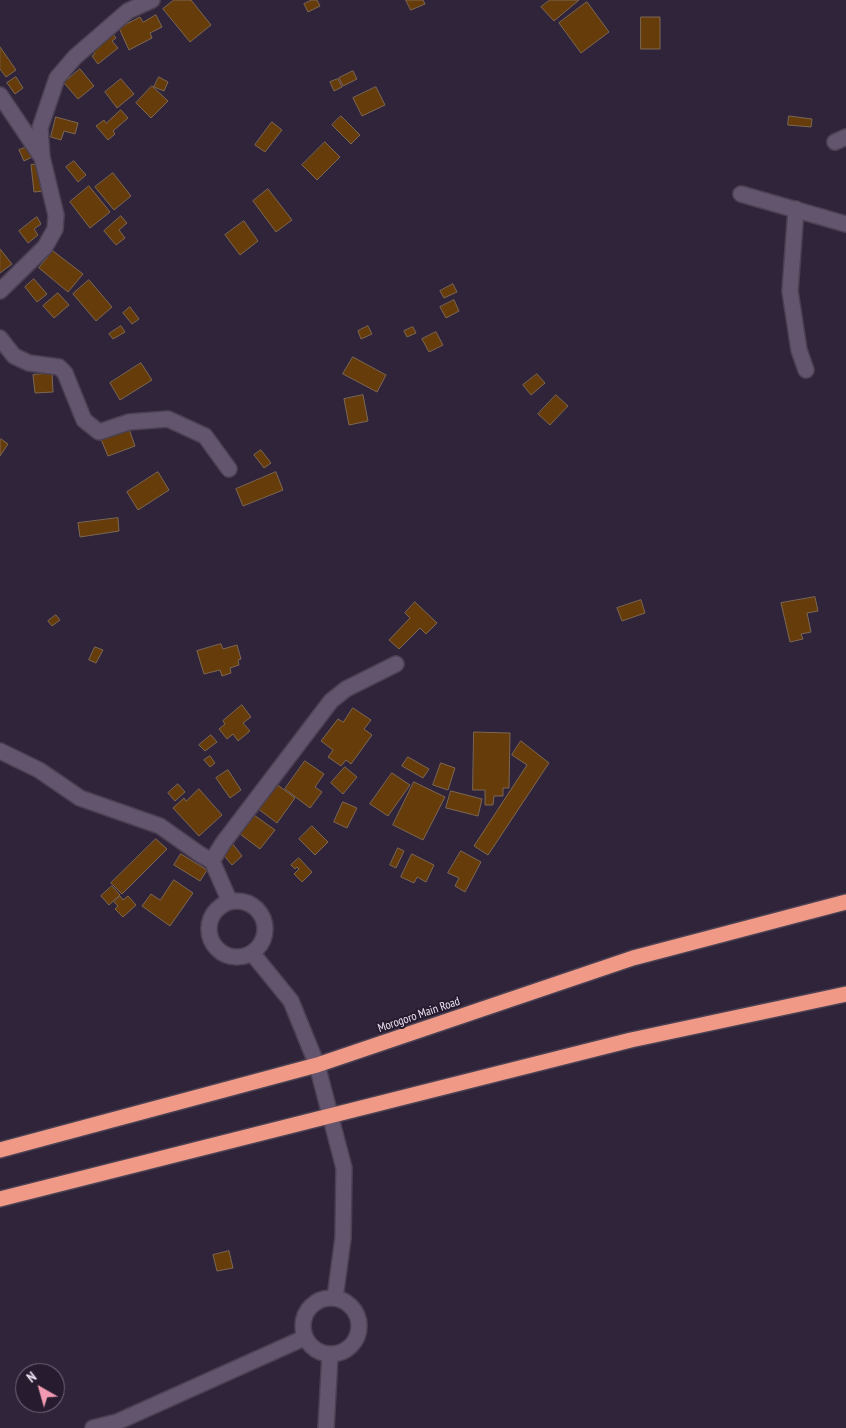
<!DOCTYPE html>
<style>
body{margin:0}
#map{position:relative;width:846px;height:1428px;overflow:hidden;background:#30243a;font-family:"PT Sans Narrow",sans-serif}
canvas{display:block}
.north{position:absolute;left:15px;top:1363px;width:50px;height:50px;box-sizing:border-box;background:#261b2f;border:1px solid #756b7d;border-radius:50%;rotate:322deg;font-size:14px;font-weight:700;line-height:20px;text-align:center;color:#ece4f3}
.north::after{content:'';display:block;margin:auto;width:18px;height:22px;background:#f19ab1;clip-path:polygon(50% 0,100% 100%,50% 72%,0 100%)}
</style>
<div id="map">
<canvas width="846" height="1428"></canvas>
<div class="north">N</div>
</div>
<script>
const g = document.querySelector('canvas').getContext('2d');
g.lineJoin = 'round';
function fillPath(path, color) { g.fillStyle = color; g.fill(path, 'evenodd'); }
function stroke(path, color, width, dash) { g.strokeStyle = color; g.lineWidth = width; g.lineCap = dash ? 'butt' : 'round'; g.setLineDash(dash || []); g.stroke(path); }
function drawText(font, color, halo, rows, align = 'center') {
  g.font = font + ' "PT Sans Narrow",sans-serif'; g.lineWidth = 4; g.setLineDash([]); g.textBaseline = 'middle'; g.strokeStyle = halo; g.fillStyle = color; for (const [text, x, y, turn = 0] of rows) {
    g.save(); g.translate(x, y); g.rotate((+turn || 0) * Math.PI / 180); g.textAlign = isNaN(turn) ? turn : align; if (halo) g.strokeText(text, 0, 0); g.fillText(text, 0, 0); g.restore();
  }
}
const building = new Path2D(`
 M 174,0 L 191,0 L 211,25 L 190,42 L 163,9 Z
 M 312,0 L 317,0 L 320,6 L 308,12 L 304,4 Z
 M 406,0 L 423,0 L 425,4 L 411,10 Z
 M 550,0 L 579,0 L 554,21 L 541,7 Z
 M 587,2 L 609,32 L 581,53 L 559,23 Z
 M 156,15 L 162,27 L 150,33 L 152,38 L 129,50 L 119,28 L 140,17 L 143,22 Z
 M 641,17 L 660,17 L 660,49 L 641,49 Z
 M 110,30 L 116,38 L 112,41 L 118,48 L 98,64 L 92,56 L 95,54 L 89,47 Z
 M 0,47 L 16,70 L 6,77 L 0,69 Z
 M 80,69 L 94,86 L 78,99 L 64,83 Z
 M 353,71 L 357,79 L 343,86 L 339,78 Z
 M 16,77 L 23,88 L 15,94 L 7,83 Z
 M 159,77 L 168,82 L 164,91 L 154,87 Z
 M 121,79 L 134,94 L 117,108 L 105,92 Z
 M 338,79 L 342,87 L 334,91 L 330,82 Z
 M 152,86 L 168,101 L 151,118 L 136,103 Z
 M 376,87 L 385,105 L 362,116 L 353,98 Z
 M 121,110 L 128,118 L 113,131 L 115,134 L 108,140 L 96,126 L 104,120 L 106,123 Z
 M 341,116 L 360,135 L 351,144 L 332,125 Z
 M 789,116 L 812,119 L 811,127 L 788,125 Z
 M 56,117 L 78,123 L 75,134 L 64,131 L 61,140 L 51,137 Z
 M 272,122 L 282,130 L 265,152 L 255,145 Z
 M 325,142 L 340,157 L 317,180 L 302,165 Z
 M 27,147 L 32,157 L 24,161 L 19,150 Z
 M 74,161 L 86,175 L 78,182 L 66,167 Z
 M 41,164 L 44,191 L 34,192 L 31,165 Z
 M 113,173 L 131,196 L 114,210 L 95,187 Z
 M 89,186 L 110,212 L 90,228 L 70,202 Z
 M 268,189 L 292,220 L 276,232 L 253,201 Z
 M 121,216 L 127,223 L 119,230 L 125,238 L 116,245 L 104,231 Z
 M 37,217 L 41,224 L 34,229 L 38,235 L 28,243 L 19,231 Z
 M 244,221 L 258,241 L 240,255 L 225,235 Z
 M 0,249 L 12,264 L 0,273 Z
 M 53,251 L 83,274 L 68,292 L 39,268 Z
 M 34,279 L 47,294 L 37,302 L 25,287 Z
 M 89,280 L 112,307 L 96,321 L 73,294 Z
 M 453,284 L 457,292 L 444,298 L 440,291 Z
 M 58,293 L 69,305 L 54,318 L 43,306 Z
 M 454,300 L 459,311 L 446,318 L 440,307 Z
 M 130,307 L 139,319 L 132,324 L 123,313 Z
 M 121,326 L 125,332 L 113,339 L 109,334 Z
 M 368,326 L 372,334 L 361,339 L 358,331 Z
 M 413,327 L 416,333 L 407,337 L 404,331 Z
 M 436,332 L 443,345 L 429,352 L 422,339 Z
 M 353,357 L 386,375 L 377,392 L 343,374 Z
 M 141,363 L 152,380 L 120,400 L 110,383 Z
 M 52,373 L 53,392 L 35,393 L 33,375 Z
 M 537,374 L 545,383 L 531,395 L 523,385 Z
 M 363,395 L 368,421 L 349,425 L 344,399 Z
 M 556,395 L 568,406 L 550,425 L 538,414 Z
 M 128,426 L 135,446 L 108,456 L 100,437 Z
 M 1,439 L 8,444 L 0,456 L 0,440 Z
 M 261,450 L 271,463 L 264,468 L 254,455 Z
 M 158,472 L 169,490 L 138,510 L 127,492 Z
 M 276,472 L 283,490 L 243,506 L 236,489 Z
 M 118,518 L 119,531 L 80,537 L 78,523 Z
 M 815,597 L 818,611 L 807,613 L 811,632 L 801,634 L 803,639 L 790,642 L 781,603 Z
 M 641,600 L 645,613 L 622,621 L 617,608 Z
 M 415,602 L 437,623 L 426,634 L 420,628 L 399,649 L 389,640 L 410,618 L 405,613 Z
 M 56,615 L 60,620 L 52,626 L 48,621 Z
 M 221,644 L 223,649 L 237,645 L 241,659 L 238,660 L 239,665 L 230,668 L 231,673 L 222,676 L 220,670 L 204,674 L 197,651 Z
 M 95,647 L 103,650 L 96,663 L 89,660 Z
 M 242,705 L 251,717 L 243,723 L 250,731 L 238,741 L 233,734 L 227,739 L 219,729 L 225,724 L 223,721 Z
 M 353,708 L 371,720 L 364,729 L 372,735 L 351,764 L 346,760 L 341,766 L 328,757 L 333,750 L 321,741 L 338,719 L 343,722 Z
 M 474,732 L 510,733 L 509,788 L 503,788 L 503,796 L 494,796 L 493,805 L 485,805 L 485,790 L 473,790 Z
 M 211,735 L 217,742 L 205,751 L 199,745 Z
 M 521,741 L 549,763 L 488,855 L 474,846 L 527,765 L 512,755 Z
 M 210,756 L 215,763 L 210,767 L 204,760 Z
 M 408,757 L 429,769 L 423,778 L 402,766 Z
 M 305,761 L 324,774 L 315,787 L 322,792 L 310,808 L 285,789 Z
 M 441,763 L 455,768 L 448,790 L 433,785 Z
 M 345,767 L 357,777 L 343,794 L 331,783 Z
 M 228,770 L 241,790 L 230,798 L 216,778 Z
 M 392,773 L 410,785 L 388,816 L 370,804 Z
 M 414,782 L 445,797 L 423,840 L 393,825 Z
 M 275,783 L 295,798 L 277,823 L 257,808 Z
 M 178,784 L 185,792 L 175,801 L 168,793 Z
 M 199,789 L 222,815 L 199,836 L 173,808 L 184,798 L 186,801 Z
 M 451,791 L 482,799 L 478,816 L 446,808 Z
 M 343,802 L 357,808 L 347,828 L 334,822 Z
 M 254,815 L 275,830 L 260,849 L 240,834 Z
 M 312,826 L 328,842 L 315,855 L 299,839 Z
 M 156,839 L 167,849 L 122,894 L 111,883 Z
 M 232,843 L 242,856 L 232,865 L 221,852 Z
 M 398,848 L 404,851 L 396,868 L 390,865 Z
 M 461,851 L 481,862 L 465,892 L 455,886 L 459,878 L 448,873 Z
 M 181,854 L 207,870 L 200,881 L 174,865 Z
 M 412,854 L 434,865 L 426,882 L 417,877 L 414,883 L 401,877 Z
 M 299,858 L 312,872 L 302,882 L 294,874 L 299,869 L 297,867 L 295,869 L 291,865 Z
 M 174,880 L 193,893 L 170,926 L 142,906 L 151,894 L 160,900 Z
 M 112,886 L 120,895 L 109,905 L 101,896 Z
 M 120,896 L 123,900 L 128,896 L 136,905 L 123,917 L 115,909 L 118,906 L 114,902 Z
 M 229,1251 L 233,1268 L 217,1271 L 213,1255 Z`);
fillPath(building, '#663d0a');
stroke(building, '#7c6752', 1);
const minor = new Path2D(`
 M 0,95 L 41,156
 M 835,142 L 846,137
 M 741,194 L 846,224
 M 796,209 L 790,291 L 799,350 L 806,370
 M 0,291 L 45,247 L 55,229 L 56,215 L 42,157 L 40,128 L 57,78 L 75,57 L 128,11 L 152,0
 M 0,338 L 14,356 L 29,363 L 59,367 L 65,373 L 84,420 L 99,432 L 129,422 L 168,419 L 205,436 L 229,469
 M 0,751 L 39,770 L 80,798 L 160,826 L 201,855 L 212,861 L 230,902
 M 212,861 L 223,843 L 331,701 L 346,689 L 396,664
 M209 929a28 28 0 1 1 56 0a28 28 0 1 1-56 0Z
 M 252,953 L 291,1001 L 317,1065 L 344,1168 L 343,1238 L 335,1298
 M303 1326a28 28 0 1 1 56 0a28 28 0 1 1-56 0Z
 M 93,1428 L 117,1422 L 304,1338
 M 326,1428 L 330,1355`);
const highway = new Path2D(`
 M 0,1150 L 317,1065 L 633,958 L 846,902
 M 0,1199 L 631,1040 L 846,994`);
stroke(minor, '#4b4153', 18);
stroke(highway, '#4b4153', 18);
stroke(minor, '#63556d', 15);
stroke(highway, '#ef9986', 15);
drawText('12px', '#ece4f3', '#261b2f', [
 ["Morogoro Main Road",419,1015,-19]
]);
</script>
